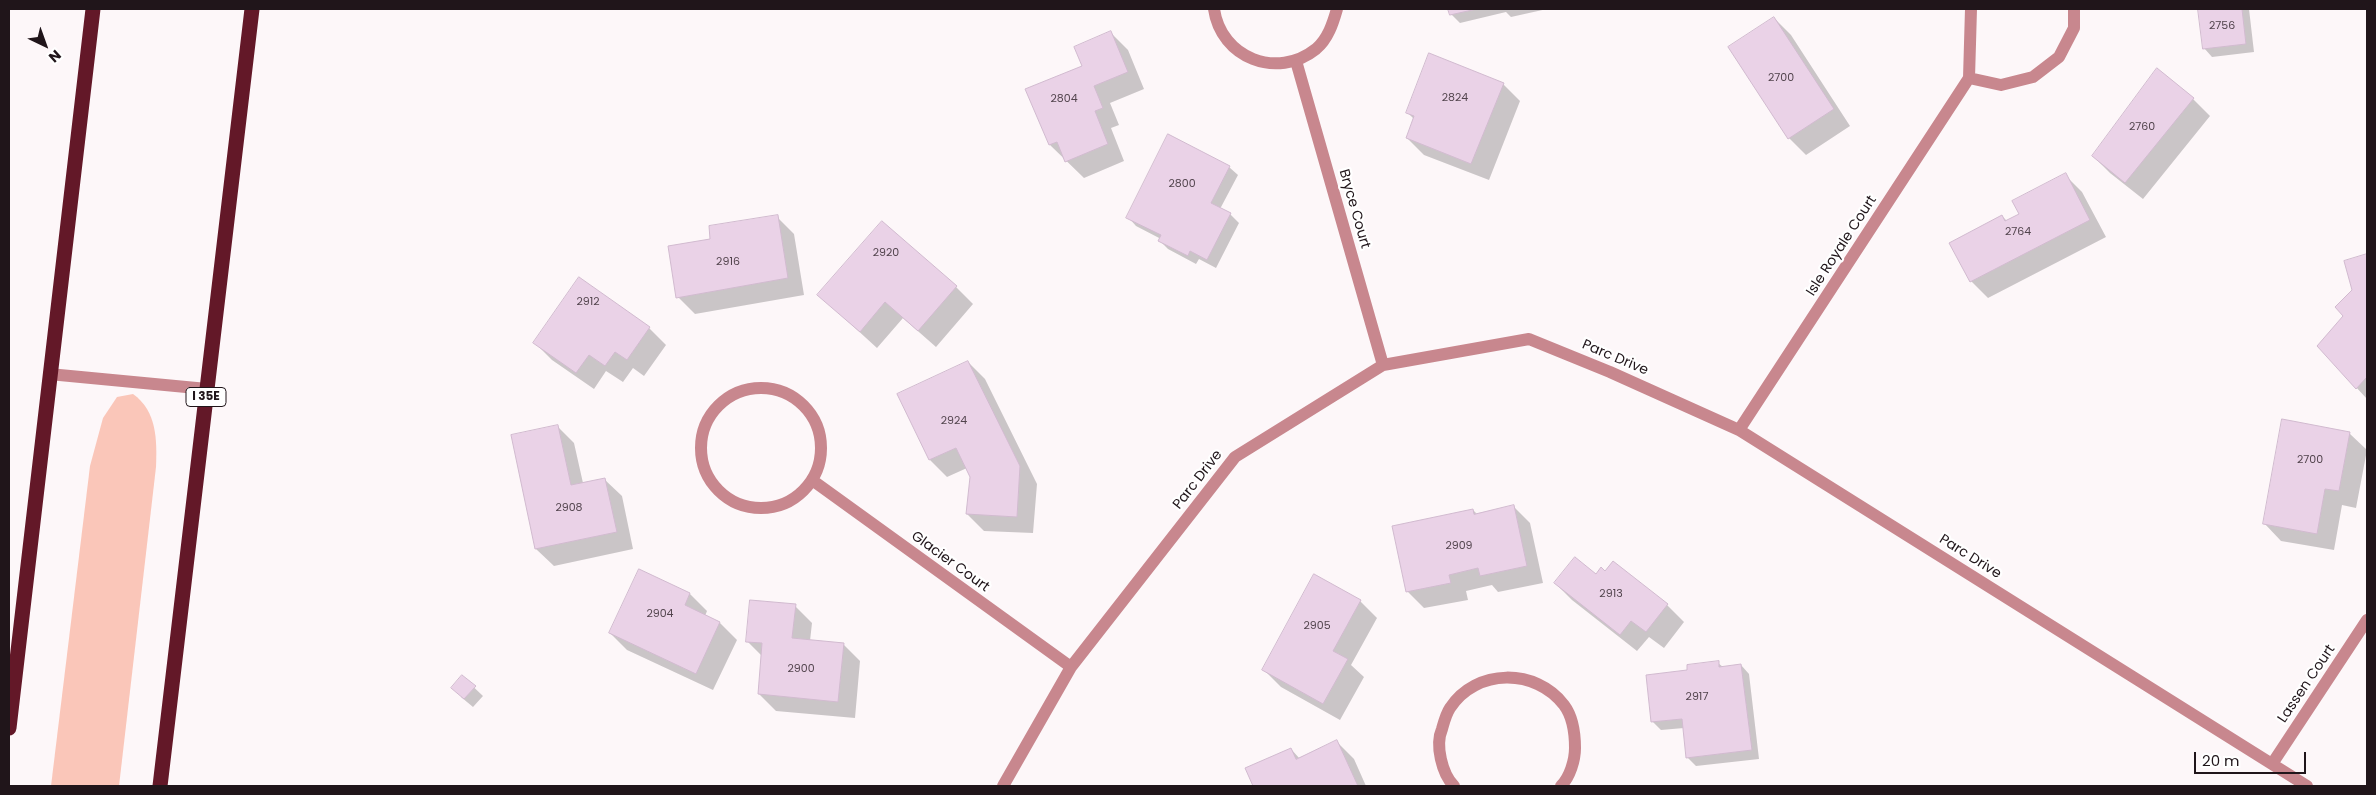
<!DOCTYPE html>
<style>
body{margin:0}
#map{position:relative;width:2376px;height:795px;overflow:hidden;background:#fdf7f9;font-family:Poppins,sans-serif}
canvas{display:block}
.frame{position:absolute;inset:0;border:10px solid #20151a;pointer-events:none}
.north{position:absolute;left:20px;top:20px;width:50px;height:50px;-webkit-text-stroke:4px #fff;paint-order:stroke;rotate:138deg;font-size:14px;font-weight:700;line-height:20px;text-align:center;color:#20151a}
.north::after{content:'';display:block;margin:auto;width:18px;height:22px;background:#20151a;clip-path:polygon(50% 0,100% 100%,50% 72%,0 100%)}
.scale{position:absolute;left:2194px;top:752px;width:112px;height:22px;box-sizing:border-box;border:2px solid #20151a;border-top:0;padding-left:6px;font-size:15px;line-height:18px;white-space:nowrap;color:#20151a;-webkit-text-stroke:4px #fff;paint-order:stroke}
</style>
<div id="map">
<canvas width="2376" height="795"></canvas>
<div class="frame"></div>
<div class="north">N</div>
<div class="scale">20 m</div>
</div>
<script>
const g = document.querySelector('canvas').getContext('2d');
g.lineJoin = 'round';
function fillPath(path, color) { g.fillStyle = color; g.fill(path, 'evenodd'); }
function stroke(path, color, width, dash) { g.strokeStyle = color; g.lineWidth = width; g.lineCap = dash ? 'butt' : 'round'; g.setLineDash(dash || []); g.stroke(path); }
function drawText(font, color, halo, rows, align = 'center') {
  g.font = font + ' Poppins,sans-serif'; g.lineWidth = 4.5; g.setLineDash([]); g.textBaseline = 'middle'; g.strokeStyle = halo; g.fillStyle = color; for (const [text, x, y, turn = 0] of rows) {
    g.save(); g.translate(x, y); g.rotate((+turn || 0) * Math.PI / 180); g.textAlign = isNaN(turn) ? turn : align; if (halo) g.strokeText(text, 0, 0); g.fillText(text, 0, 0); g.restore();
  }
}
fillPath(new Path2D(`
 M 133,394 C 157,411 157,440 156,467 L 119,786 L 51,786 L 90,466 L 103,418 L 117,397 Z`), '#fac6b9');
fillPath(new Path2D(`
 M 1450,9 L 1547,9 L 1511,17 L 1506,12 L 1460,23 L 1451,14 Z
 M 2199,9 L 2249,9 L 2254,52 L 2212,57 L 2204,48 Z
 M 1774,18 L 1791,35 L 1850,126 L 1806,155 L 1789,138 L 1730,47 Z
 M 1111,33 L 1128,50 L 1144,89 L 1110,103 L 1119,125 L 1111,128 L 1124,161 L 1084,178 L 1050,145 L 1084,66 Z
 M 2157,70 L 2193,99 L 2210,116 L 2143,199 L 2110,173 L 2093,156 Z
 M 1503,84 L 1520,101 L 1489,180 L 1424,155 L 1407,138 L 1414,119 L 1407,112 Z
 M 1229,167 L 1238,175 L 1220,209 L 1230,214 L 1239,223 L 1216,268 L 1199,259 L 1196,264 L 1168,249 L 1160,241 L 1161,239 L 1136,226 L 1128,217 Z
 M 2065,175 L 2082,192 L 2106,237 L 1988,298 L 1971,281 L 2002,216 L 2007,221 L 2020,214 Z
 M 777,217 L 794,234 L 804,295 L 695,314 L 678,297 L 712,240 Z
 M 2367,255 L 2367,399 L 2318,346 L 2345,316 L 2353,290 L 2346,261 Z
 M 956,287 L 973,304 L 936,347 L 903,318 L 877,348 L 819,295 Z
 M 649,328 L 666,345 L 644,376 L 633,368 L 623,382 L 606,371 L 594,389 L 552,360 L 535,343 Z
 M 968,362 L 985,379 L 1037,484 L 1033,533 L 984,531 L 967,514 L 971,477 L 967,468 L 947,477 L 930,460 Z
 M 557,426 L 574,443 L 583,483 L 604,479 L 622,496 L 633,549 L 554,566 L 536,549 L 512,436 Z
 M 2349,433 L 2367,450 L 2356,508 L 2342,505 L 2334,550 L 2281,541 L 2264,523 Z
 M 1513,506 L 1530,523 L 1543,583 L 1498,592 L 1492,585 L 1466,591 L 1468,600 L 1424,608 L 1407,591 L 1473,510 L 1477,514 Z
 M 1613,562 L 1667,605 L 1684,622 L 1664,648 L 1649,637 L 1637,651 L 1572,600 L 1555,583 L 1605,573 Z
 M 639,571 L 690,594 L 707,611 L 705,616 L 720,623 L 737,640 L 713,690 L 627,650 L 610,633 Z
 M 1315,576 L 1360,601 L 1377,618 L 1351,665 L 1364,677 L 1340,720 L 1281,687 L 1264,670 Z
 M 795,606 L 812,623 L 810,641 L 843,644 L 860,661 L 855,718 L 776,711 L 759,694 L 762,656 L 747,641 Z
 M 1718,663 L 1723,667 L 1741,665 L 1749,674 L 1759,759 L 1696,766 L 1687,757 L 1684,728 L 1661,730 L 1652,721 L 1689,671 Z
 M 463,677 L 483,696 L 473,707 L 461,697 Z
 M 1337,742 L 1354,759 L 1366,786 L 1254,786 L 1246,769 L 1291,749 L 1300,759 Z`), '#0003');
const building = new Path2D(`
 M 1448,9 L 1477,9 L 1450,15 Z
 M 2198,9 L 2242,9 L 2246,44 L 2203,49 Z
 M 1774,17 L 1834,109 L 1788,139 L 1728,47 Z
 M 1111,31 L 1128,72 L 1094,86 L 1103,108 L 1095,111 L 1108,144 L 1065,162 L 1057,142 L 1049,145 L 1025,89 L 1082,66 L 1074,47 Z
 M 1429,53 L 1504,83 L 1471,164 L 1406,138 L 1414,116 L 1406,113 Z
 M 2157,68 L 2194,98 L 2125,183 L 2092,156 Z
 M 1168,134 L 1230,166 L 1211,203 L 1231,213 L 1207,260 L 1190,251 L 1188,256 L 1158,241 L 1161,235 L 1126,218 Z
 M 2066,173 L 2090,220 L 1970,282 L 1949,243 L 2002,215 L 2005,221 L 2019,214 L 2012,201 Z
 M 778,215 L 788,278 L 676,298 L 668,246 L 710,239 L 709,226 Z
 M 882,221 L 957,286 L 918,331 L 885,302 L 860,332 L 817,295 Z
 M 2367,254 L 2367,377 L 2356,389 L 2317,346 L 2343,316 L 2335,307 L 2352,290 L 2344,261 Z
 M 579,277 L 650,327 L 627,360 L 615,352 L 605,366 L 589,355 L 576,373 L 533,343 Z
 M 968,361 L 1020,466 L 1017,517 L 966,514 L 970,477 L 956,448 L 929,460 L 897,394 Z
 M 2282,419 L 2350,432 L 2339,491 L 2325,489 L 2317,534 L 2263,524 Z
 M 558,425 L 571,485 L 605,478 L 617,532 L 535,549 L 511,435 Z
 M 1514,505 L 1527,566 L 1480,576 L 1478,568 L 1449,575 L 1451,583 L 1406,592 L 1392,526 L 1473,509 L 1474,514 Z
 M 1575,557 L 1596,574 L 1601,567 L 1605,571 L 1613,561 L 1668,604 L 1646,632 L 1631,621 L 1620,635 L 1554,583 Z
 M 639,569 L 690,593 L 685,605 L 720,622 L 696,674 L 609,633 Z
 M 1314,574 L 1361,600 L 1333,651 L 1348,659 L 1323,704 L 1262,670 Z
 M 750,600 L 796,604 L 792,638 L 844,643 L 838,702 L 758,694 L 762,643 L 746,642 Z
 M 1719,661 L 1719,667 L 1741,664 L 1752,750 L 1686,758 L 1682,719 L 1651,722 L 1646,675 L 1687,670 L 1687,665 Z
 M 462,675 L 476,686 L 464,699 L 451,688 Z
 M 1337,740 L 1358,786 L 1253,786 L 1245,768 L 1291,748 L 1296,759 Z`);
fillPath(building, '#ead2e7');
stroke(building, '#d1bacf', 1);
stroke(new Path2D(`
 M 49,374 L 207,389`), '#c8878e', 12);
stroke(new Path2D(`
 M 1214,9 C 1221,58 1277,80 1316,49 C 1328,39 1333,23 1337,9
 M 1296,61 L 1383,365
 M 1969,78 L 2001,85 L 2033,77 L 2059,57 L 2074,28 L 2074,9
 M701 448a60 60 0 1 1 120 0a60 60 0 1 1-120 0Z
 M 1739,430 L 1969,78 L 1971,9
 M 812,480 L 1071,667
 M 2272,764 L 2367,620
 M 1003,786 L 1071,667 L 1235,457 L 1383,365 L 1529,339 L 1610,372 L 1739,430 L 2307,786
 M 1454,786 C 1442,774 1435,745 1442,729 C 1444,722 1446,714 1450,708 C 1476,668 1536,668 1564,705 C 1573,717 1575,733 1575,748 C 1575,760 1570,777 1561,786`), '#c8878e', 12);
stroke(new Path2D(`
 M 9,728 L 93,9
 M 160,786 L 252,9`), '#631828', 15);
drawText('11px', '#52444d', null, [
 ["2756",2222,26],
 ["2700",1781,78],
 ["2824",1455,98],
 ["2804",1064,99],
 ["2760",2142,127],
 ["2800",1182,184],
 ["2764",2018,232],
 ["2920",886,253],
 ["2916",728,262],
 ["2912",588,302],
 ["2924",954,421],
 ["2700",2310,460],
 ["2908",569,508],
 ["2909",1459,546],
 ["2913",1611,594],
 ["2904",660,614],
 ["2905",1317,626],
 ["2900",801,669],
 ["2917",1697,697]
]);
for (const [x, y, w] of [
 [206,397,40]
]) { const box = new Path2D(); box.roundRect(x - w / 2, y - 9.5, w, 19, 4); g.fillStyle = '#fff'; g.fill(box); stroke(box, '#20151a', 1); }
drawText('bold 12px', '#20151a', null, [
 ["I 35E",206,397]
]);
drawText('14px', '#20151a', '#fff', [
 ["Bryce Court",1354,209,74],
 ["Isle Royale Court",1842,246,-57],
 ["Parc Drive",1615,358,23],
 ["Parc Drive",1198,480,-52],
 ["Parc Drive",1970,557,32],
 ["Glacier Court",950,562,36],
 ["Lassen Court",2307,684,-56]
]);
</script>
